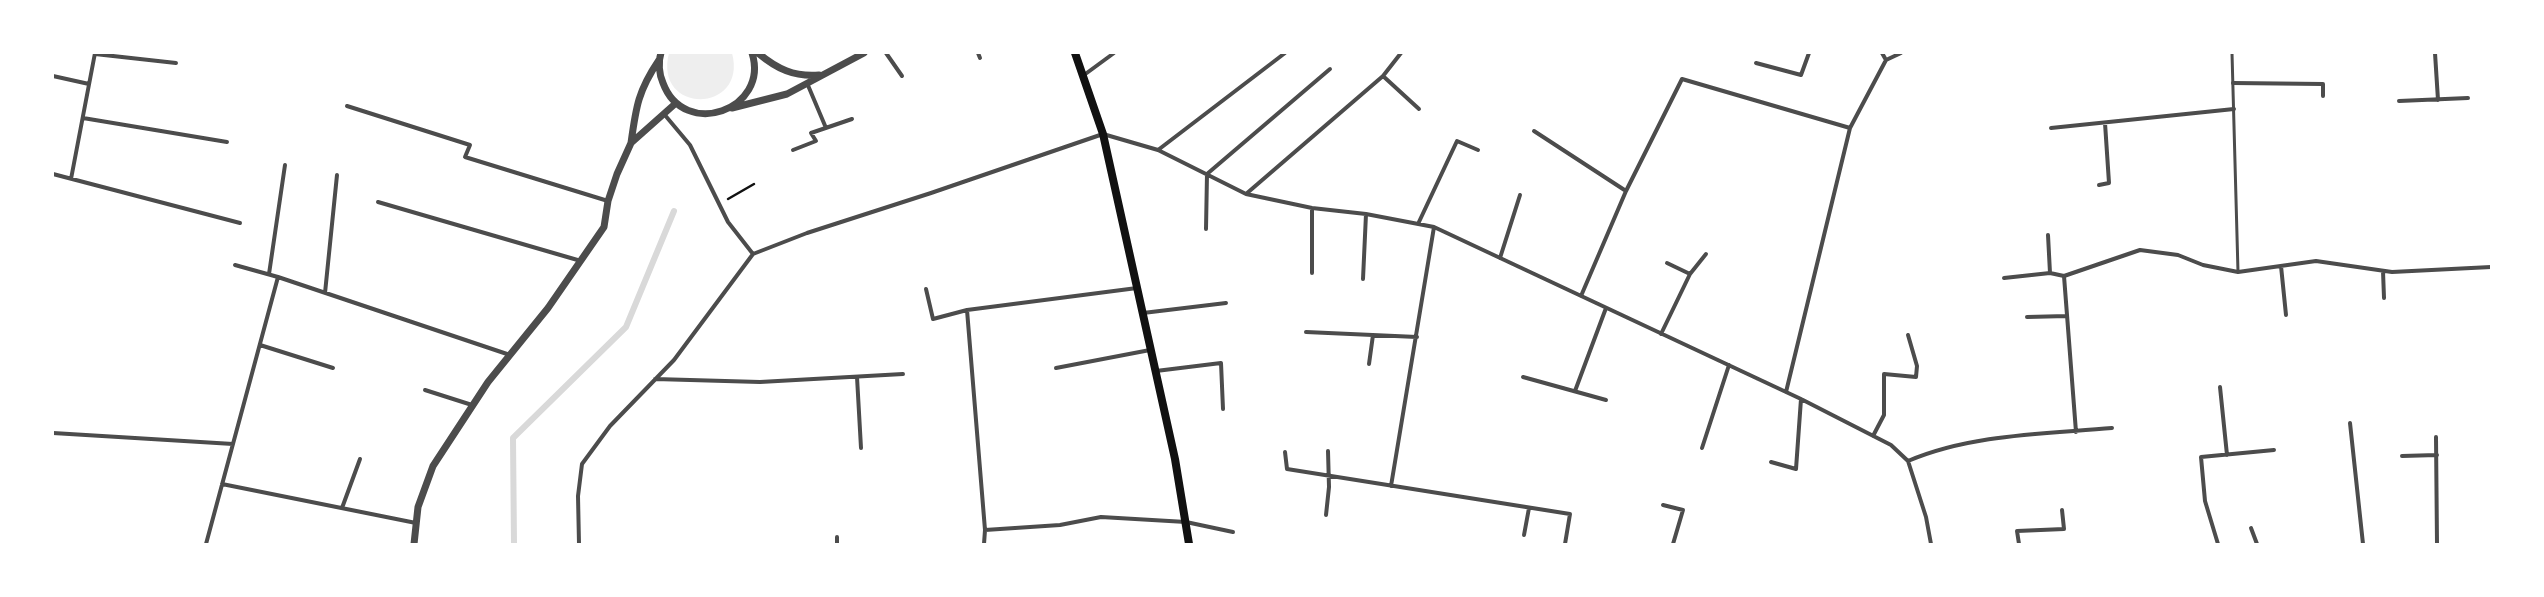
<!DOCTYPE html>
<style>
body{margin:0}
#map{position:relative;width:2544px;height:597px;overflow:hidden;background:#fff;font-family:"Nunito Sans",sans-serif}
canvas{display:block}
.frame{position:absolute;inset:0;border:54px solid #fff;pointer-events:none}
</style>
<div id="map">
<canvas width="2544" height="597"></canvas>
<div class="frame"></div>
</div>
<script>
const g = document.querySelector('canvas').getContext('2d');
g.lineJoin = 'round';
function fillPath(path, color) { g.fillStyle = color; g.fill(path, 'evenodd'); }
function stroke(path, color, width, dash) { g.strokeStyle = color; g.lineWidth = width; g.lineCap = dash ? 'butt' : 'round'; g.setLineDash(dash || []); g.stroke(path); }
fillPath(new Path2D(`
 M 669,53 L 732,53 C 748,114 653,115 669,53 Z`), '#eee');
stroke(new Path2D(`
 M 514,544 L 513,438 L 626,327 L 674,211`), '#d9d9d9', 6);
stroke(new Path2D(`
 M 728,199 L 754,184`), '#111', 2.5);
stroke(new Path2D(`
 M 2232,53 L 2238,272`), '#4c4c4c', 3);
stroke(new Path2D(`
 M 886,53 L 902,76
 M 978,53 L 980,58
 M 1882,53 L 1886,60
 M 2435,53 L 2438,100
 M 95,54 L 176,63
 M 1756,63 L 1801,75 L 1809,53
 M 1084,75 L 1114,53
 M 53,76 L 89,84
 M 1383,76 L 1419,109
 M 807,83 L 826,128
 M 2233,83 L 2323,84 L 2323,96
 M 2399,101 L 2468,98
 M 347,106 L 470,145 L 465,157 L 608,201
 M 664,114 L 690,145 L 728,222 L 753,254
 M 83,118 L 227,142
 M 2051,128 L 2234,109
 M 1534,131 L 1626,191
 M 793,150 L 816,141 L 811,133 L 852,119
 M 1158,150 L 1285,53
 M 53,174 L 240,223
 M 71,179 L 95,53
 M 2099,185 L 2109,183 L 2105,123
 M 1246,194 L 1383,76 L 1401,53
 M 378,202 L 581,261
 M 1418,224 L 1457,141 L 1478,150
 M 1206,229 L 1207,174 L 1330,69
 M 2048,235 L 2050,273
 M 1500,258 L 1520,195
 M 1667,263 L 1690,274
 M 235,265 L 278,277 L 510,355
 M 2281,266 L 2286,315
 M 2383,271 L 2384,298
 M 1312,273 L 1312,208
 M 269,274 L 285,165
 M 2064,276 L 2140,250 L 2178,255 L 2203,265 L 2238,272 L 2316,261 L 2392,272 L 2491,267
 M 2064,276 L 2076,432
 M 2004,278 L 2050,273 L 2064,276
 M 1363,279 L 1366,214
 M 1137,288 L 967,310 L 985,530 L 1060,525 L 1101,517 L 1186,522 L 1233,532
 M 926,289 L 933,319 L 967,310
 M 325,293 L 337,175
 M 1581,296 L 1626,191 L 1682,79 L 1850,128
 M 1143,313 L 1226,303
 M 2027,317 L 2067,316
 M 1306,332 L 1417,337
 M 1661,334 L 1690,274 L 1706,254
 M 260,345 L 333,368
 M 1369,364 L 1373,335
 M 1056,368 L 1150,350
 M 1156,371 L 1221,363 L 1223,409
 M 857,377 L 861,448
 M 1523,377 L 1606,400
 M 655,379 L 760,382 L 903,374
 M 2220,387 L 2227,455
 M 425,390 L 472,405
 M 1575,391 L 1606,308
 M 1786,392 L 1850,128 L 1886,60 L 1901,53
 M 2350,423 L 2363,544
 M 53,433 L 233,444
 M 1873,436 L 1884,415 L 1884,374 L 1916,377 L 1917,366 L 1908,335
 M 2436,437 L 2437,544
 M 1702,448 L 1729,365
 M 1285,452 L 1287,469 L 1570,514 L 1565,544
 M 2402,456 L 2437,455
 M 1908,461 C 1971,434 2044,434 2112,428
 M 1771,462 L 1796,469 L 1801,399
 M 222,484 L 416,523
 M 1391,486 L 1434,227
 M 1663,505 L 1683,510 L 1673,544
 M 342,508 L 360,459
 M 1326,515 L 1329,487 L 1328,451
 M 2251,528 L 2257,544
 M 1524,535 L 1529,508
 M 837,537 L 837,544
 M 206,544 L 278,277
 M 579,544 L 578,496 L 582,464 L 610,426 L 674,360 L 753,254 L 807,233 L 931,193 L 1103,134 L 1158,150 L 1246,194 L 1312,208 L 1366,214 L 1434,227 L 1801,399 L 1891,445 L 1908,461 L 1926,517 L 1931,544
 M 984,544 L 985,530
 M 2019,544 L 2017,531 L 2064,529 L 2062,510
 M 2218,544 L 2205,501 L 2201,457 L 2274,450`), '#4c4c4c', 4);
stroke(new Path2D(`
 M 661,53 C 658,62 659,74 663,83 C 684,140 770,110 752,53
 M 758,53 C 777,69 794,77 819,75
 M 732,108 L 787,94 L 864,53
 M 631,143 C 636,107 638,91 659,60
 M 414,544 L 418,507 L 433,466 L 488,382 L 548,308 L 604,227 L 608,201 L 617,174 L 631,143 L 676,103`), '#4c4c4c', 7);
stroke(new Path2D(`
 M 1075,53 L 1103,134 L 1175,459 L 1189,544`), '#111', 8);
</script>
